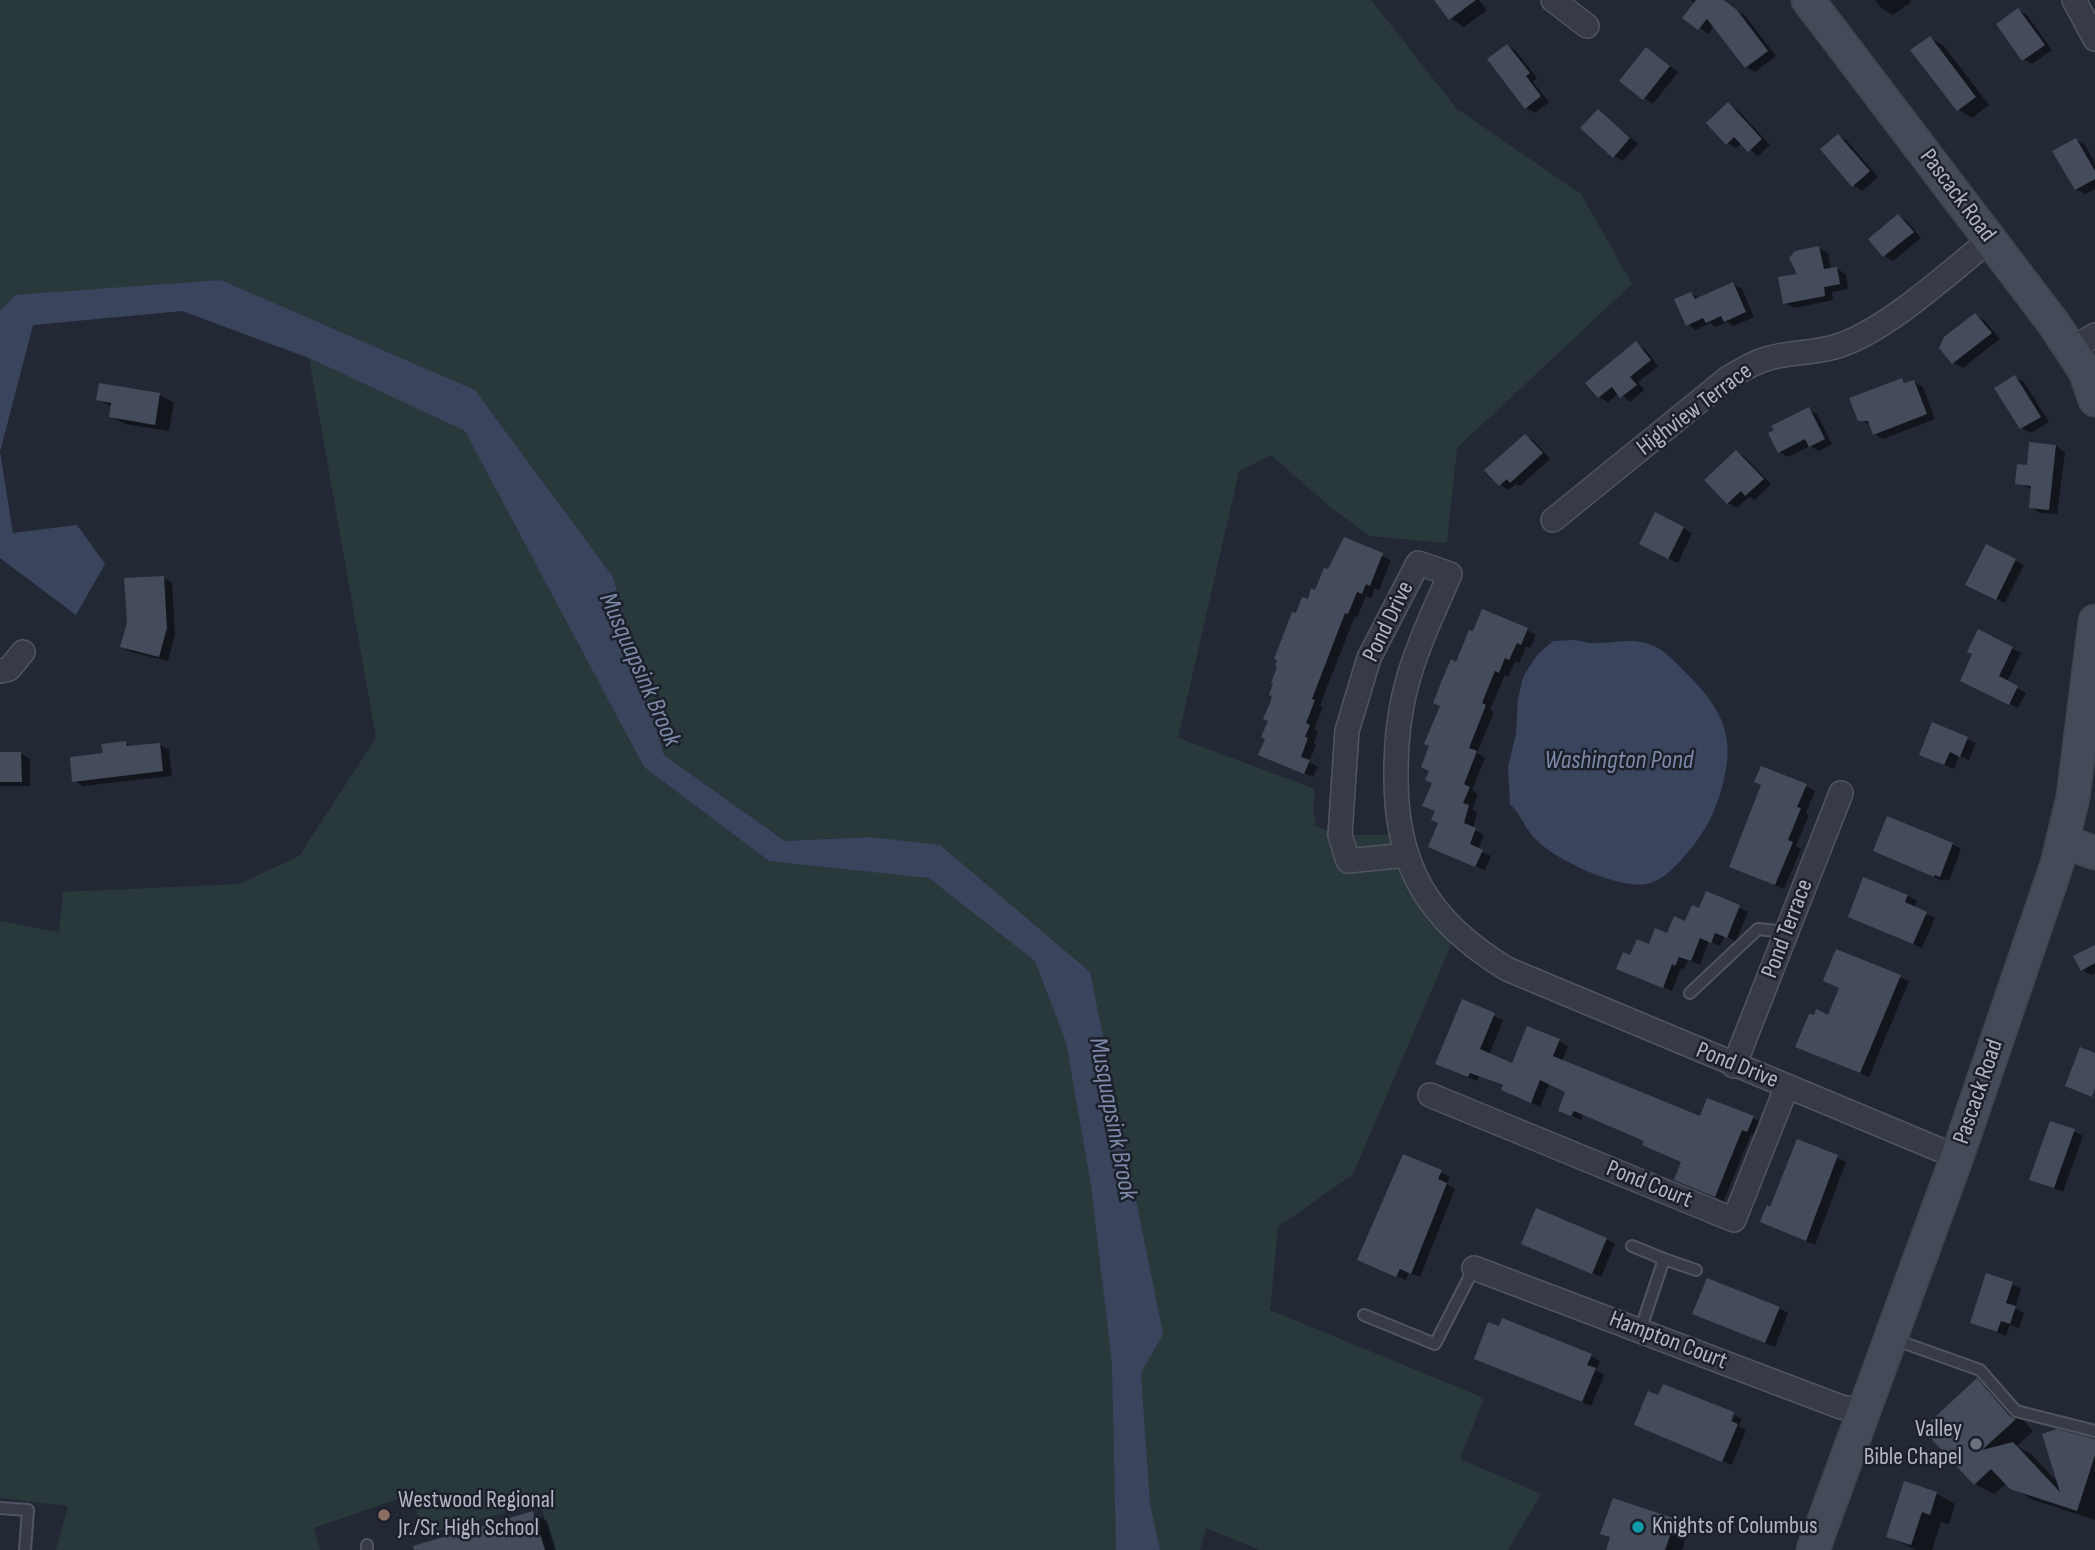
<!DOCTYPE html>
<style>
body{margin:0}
canvas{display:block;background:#232835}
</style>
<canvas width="2095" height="1550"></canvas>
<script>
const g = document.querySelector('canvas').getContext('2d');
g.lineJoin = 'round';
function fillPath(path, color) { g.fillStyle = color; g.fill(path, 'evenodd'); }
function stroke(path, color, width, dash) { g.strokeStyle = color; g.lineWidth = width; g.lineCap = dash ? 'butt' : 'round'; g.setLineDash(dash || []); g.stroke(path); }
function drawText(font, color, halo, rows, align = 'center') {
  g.font = font + ' "Sofia Sans Condensed",sans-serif'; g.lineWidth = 5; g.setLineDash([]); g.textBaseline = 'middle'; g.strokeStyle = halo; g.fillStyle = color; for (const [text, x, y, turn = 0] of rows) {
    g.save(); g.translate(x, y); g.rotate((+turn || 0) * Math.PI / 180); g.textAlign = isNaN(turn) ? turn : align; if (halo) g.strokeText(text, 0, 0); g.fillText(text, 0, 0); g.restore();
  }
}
fillPath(new Path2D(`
 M 0,0 L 1371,0 L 1457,109 L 1581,194 L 1632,284 L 1457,448 L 1447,543 L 1370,536 L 1329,506 L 1271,455 L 1239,471 L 1178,738 L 1315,789 L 1313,808 L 1316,826 L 1340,835 L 1400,835 L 1456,933 L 1353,1174 L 1278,1227 L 1270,1310 L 1484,1398 L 1460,1459 L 1541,1494 L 1508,1550 L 1260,1550 L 1206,1528 L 1200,1550 L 554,1550 L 540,1503 L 423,1535 L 412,1494 L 314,1528 L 320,1550 L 56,1550 L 68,1506 L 0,1498 L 0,921 L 59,932 L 63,892 L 239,884 L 299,856 L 376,738 L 309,358 L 466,431 L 644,767 L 769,861 L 864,837 L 785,841 L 664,755 L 613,577 L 475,390 L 221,280 L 0,311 Z`), '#29383b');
fillPath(new Path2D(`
 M 221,280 L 475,390 L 613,577 L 664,755 L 785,841 L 870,837 L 940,845 L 1090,972 L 1163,1334 L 1141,1373 L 1150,1504 L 1160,1550 L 1116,1550 L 1112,1364 L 1091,1185 L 1066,1042 L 1035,961 L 929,878 L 769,861 L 644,767 L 465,431 L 309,358 L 182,311 L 33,325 L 0,452 L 13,533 L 77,525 L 105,564 L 76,615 L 0,558 L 0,311 L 15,295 Z
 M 1575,640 C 1582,641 1589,644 1596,643 C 1618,643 1637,636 1658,648 C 1668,654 1678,665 1686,673 C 1727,713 1737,743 1719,797 C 1712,818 1702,836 1688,852 C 1678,864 1662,882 1646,884 C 1620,888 1577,868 1556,855 C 1548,850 1537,842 1531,834 C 1523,824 1520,813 1510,804 L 1508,767 L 1516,734 L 1518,699 L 1523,677 L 1537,655 L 1553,641 Z`), '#3a445d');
fillPath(new Path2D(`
 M 1436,0 L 1479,0 L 1487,10 L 1464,27 L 1451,19 Z
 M 1691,0 L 1724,0 L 1746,17 L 1776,56 L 1755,72 L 1746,67 L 1715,25 L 1708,34 L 1685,17 L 1695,4 Z
 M 1875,0 L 1910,0 L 1911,2 L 1893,15 L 1881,8 Z
 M 2018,10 L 2027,15 L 2052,50 L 2032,64 L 2023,59 Z
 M 1930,38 L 1944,46 L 1989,105 L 1972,118 L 1959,110 L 1913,51 Z
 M 1508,46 L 1516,51 L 1537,78 L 1533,82 L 1549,102 L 1535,113 L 1526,108 Z
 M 1656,55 L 1678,72 L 1653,104 L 1622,81 Z
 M 1729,105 L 1738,110 L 1770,145 L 1758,156 L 1742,143 L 1736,148 L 1727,143 Z
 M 1599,111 L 1638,144 L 1623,161 L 1614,156 Z
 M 1838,136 L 1847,141 L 1878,177 L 1862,191 L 1853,185 Z
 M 2076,140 L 2085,145 L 2095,163 L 2095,189 L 2085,194 L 2076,189 Z
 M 1898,216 L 1907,221 L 1921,238 L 1893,261 L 1884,256 Z
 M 1819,248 L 1828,253 L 1831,270 L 1837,269 L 1846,274 L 1848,289 L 1832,292 L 1833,300 L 1794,308 L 1785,303 L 1800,275 Z
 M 1733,284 L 1742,289 L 1754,317 L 1734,326 L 1727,322 L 1716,327 L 1710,323 L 1696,330 L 1687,324 L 1691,293 L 1700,299 Z
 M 1975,315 L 1984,320 L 2000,339 L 1963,368 L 1954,363 L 1942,348 Z
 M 1636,344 L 1645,349 L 1658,366 L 1638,382 L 1644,390 L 1630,402 L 1619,393 L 1608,402 L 1599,397 Z
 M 2015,377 L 2024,382 L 2049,422 L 2031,433 L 2022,428 L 1997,388 Z
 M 1902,380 L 1908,384 L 1914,382 L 1923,387 L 1935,419 L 1883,439 L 1874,434 L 1871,425 L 1859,419 Z
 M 160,395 L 174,403 L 169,431 L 125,424 L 111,416 L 112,407 L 98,399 Z
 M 1808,409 L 1817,414 L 1832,444 L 1819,451 L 1810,446 L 1788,457 L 1779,452 Z
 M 1525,436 L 1534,441 L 1550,459 L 1520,486 L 1516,484 L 1509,490 L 1500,485 L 1487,470 Z
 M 2030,444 L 2056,446 L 2065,452 L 2057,514 L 2040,513 L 2031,507 L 2032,489 L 2017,483 L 2028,466 Z
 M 1737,452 L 1745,457 L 1771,484 L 1755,500 L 1749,497 L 1737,508 L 1728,503 L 1707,480 Z
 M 1683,528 L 1692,533 L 1678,563 L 1650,549 Z
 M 1345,539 L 1391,560 L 1379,590 L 1375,588 L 1371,598 L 1366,596 L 1357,618 L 1355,616 L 1320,705 L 1323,707 L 1314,729 L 1318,732 L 1314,743 L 1316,745 L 1309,762 L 1318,767 L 1313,777 L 1269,759 L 1267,738 L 1275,684 L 1297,615 L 1329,572 Z
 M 2015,560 L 2024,565 L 2005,603 L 1977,589 Z
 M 163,577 L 172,583 L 175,634 L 168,661 L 131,652 L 122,647 Z
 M 1527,630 L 1536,635 L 1530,648 L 1526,647 L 1519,663 L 1515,662 L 1508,677 L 1505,675 L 1490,710 L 1494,712 L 1477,753 L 1485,758 L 1472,790 L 1478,794 L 1472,809 L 1477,812 L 1473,829 L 1484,835 L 1478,850 L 1491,856 L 1485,870 L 1439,851 L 1439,823 L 1434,783 L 1457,664 Z
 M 2012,648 L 2021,653 L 2007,682 L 2026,693 L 2018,708 L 1971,685 Z
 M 1933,724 L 1976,743 L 1969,760 L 1959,756 L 1954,769 L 1930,759 Z
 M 126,743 L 133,747 L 160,745 L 169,750 L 172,776 L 83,786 L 74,781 L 104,755 Z
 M 0,754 L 21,754 L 30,759 L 30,786 L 0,786 Z
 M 1806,786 L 1815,791 L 1806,813 L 1809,815 L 1796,846 L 1801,849 L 1784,889 L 1731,866 Z
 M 1952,844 L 1961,849 L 1949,881 L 1944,879 L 1943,881 L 1884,855 Z
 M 1864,879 L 1908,896 L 1917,901 L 1914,908 L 1935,918 L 1922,948 L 1859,921 Z
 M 1707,893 L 1748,912 L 1736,941 L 1725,936 L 1720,946 L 1709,941 L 1700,965 L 1688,960 L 1684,969 L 1681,968 L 1672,991 L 1618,968 L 1631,958 L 1686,923 L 1700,910 Z
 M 2095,947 L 2095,973 L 2091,975 L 2082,970 Z
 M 1837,951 L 1909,981 L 1869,1077 L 1798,1047 L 1829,1017 L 1841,988 Z
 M 1463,1002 L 1503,1020 L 1489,1055 L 1513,1066 L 1559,1041 L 1568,1046 L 1562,1061 L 1701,1118 L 1753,1118 L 1762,1123 L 1756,1136 L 1751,1134 L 1724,1201 L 1685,1184 L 1683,1162 L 1646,1141 L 1583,1115 L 1581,1120 L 1560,1110 L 1567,1092 L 1549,1084 L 1540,1107 L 1503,1090 L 1504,1086 L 1479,1076 L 1477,1081 L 1446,1068 Z
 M 2074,1131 L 2083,1136 L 2063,1192 L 2032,1179 Z
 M 1798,1141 L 1846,1162 L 1815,1245 L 1771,1226 L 1771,1209 Z
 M 1403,1156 L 1450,1177 L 1447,1184 L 1455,1189 L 1420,1277 L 1409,1273 L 1406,1280 L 1368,1264 Z
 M 1606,1239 L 1615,1244 L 1601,1277 L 1532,1248 Z
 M 2012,1284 L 2021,1289 L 2015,1308 L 2024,1313 L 2019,1328 L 2010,1325 L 2006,1336 L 1972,1323 Z
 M 1779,1308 L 1788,1313 L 1775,1347 L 1703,1318 Z
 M 1591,1356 L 1600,1361 L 1596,1370 L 1604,1375 L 1591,1406 L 1476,1359 Z
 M 1977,1381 L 1996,1392 L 2033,1431 L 2017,1446 L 2032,1455 L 2059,1484 L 2095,1441 L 2095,1520 L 2031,1499 L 2007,1483 L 1994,1494 L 1975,1484 Z
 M 1659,1397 L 1729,1429 L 1735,1415 L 1742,1419 L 1739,1426 L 1746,1430 L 1732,1465 L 1645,1429 Z
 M 1936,1493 L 1955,1504 L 1949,1524 L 1941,1522 L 1932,1550 L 1916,1550 L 1888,1536 Z
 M 533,1513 L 547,1521 L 556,1550 L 427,1550 Z
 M 1675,1521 L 1689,1529 L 1682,1550 L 1608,1550 L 1612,1538 L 1602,1533 Z`), '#0007');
fillPath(new Path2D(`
 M 1434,0 L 1476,0 L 1449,20 Z
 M 1696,0 L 1724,0 L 1737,10 L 1768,51 L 1745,68 L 1707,19 L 1698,30 L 1682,18 Z
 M 2018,8 L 2045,45 L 2022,61 L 1996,24 Z
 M 1930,36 L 1976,97 L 1957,111 L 1910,50 Z
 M 1507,44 L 1530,73 L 1526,76 L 1541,96 L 1525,109 L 1487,59 Z
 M 1646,47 L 1670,66 L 1643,100 L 1619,81 Z
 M 1728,102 L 1762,139 L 1748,152 L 1734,137 L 1726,145 L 1706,123 Z
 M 1598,109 L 1630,138 L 1613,158 L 1580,128 Z
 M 1838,134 L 1870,171 L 1852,187 L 1820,149 Z
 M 2076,138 L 2095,171 L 2095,179 L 2075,190 L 2052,151 Z
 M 1898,214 L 1914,232 L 1883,257 L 1868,239 Z
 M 1819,246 L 1824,269 L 1837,267 L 1840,284 L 1824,287 L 1825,296 L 1783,304 L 1778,277 L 1797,274 L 1789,258 L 1795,251 Z
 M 1733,282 L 1746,312 L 1724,322 L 1721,316 L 1706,323 L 1703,318 L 1686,326 L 1674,299 L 1691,292 L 1695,299 Z
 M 1975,313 L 1992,333 L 1952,364 L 1939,348 L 1944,337 Z
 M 1636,341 L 1651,360 L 1630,377 L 1637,385 L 1620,398 L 1612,387 L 1598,398 L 1585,383 Z
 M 2015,375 L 2041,417 L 2020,429 L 1994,388 Z
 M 1902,378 L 1904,383 L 1914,380 L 1927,414 L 1873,435 L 1868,421 L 1858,421 L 1849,398 Z
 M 99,383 L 160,393 L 155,425 L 109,417 L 111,403 L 96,400 Z
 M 1809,407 L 1825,439 L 1809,447 L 1805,439 L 1778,453 L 1768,433 L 1774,430 L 1771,426 Z
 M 1525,434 L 1543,453 L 1510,483 L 1507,479 L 1499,486 L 1484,470 Z
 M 2029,442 L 2056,445 L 2049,510 L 2029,508 L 2031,486 L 2015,484 L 2017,464 L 2027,465 Z
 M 1736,450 L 1764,479 L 1745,496 L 1741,491 L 1727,504 L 1704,480 Z
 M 1655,512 L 1684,527 L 1668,559 L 1639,544 Z
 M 1344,537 L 1383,553 L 1370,586 L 1366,584 L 1362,594 L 1357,592 L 1348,614 L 1345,613 L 1312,699 L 1315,700 L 1306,723 L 1310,725 L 1305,737 L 1308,738 L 1301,757 L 1310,760 L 1304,774 L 1258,755 L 1265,739 L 1261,737 L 1268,721 L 1263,719 L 1270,703 L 1272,696 L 1269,695 L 1273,684 L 1271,683 L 1277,667 L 1275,666 L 1277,660 L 1274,659 L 1292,612 L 1296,613 L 1302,597 L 1308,599 L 1311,588 L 1315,590 L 1324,568 L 1328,569 Z
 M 1986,544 L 2016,559 L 1996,600 L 1965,585 Z
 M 164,576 L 167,628 L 159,657 L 120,647 L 127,623 L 124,578 Z
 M 1482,609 L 1528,628 L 1521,645 L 1517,643 L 1509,660 L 1505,658 L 1499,673 L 1495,671 L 1482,703 L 1486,705 L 1469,748 L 1477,751 L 1464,784 L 1470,787 L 1463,803 L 1469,805 L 1464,823 L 1476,828 L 1470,844 L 1483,850 L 1475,867 L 1428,847 L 1438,823 L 1431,820 L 1435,811 L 1422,806 L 1432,783 L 1425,780 L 1429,771 L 1421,767 L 1429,746 L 1424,744 L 1440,706 L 1433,703 L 1442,680 L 1451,659 L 1456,662 L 1469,630 L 1473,631 Z
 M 1978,629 L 2013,647 L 1999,676 L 2018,686 L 2009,705 L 1960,681 L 1972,654 L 1967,652 Z
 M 1932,722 L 1968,737 L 1960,757 L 1950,752 L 1944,765 L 1919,755 Z
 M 126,741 L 127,746 L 160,743 L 163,771 L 72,782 L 70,757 L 103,753 L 101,744 Z
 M 0,752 L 21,752 L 22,782 L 0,782 Z
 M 1761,766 L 1807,784 L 1797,807 L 1801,808 L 1788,840 L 1793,842 L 1775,885 L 1729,867 L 1761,785 L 1754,782 Z
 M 1887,816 L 1953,843 L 1940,877 L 1935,875 L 1934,877 L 1873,851 Z
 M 1863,877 L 1908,895 L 1905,902 L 1927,912 L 1913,944 L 1848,917 Z
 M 1706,891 L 1740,905 L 1727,938 L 1715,933 L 1711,943 L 1700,938 L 1691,961 L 1679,957 L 1675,966 L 1672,964 L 1663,988 L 1616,969 L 1623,952 L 1630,955 L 1637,939 L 1649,944 L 1655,928 L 1667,933 L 1674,916 L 1685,921 L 1692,905 L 1699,908 Z
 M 2095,945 L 2095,963 L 2081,971 L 2073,956 Z
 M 1836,949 L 1901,975 L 1860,1073 L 1795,1047 L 1809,1014 L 1814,1015 L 1816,1009 L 1828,1015 L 1839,988 L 1823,981 Z
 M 1462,999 L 1495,1013 L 1480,1049 L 1512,1063 L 1527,1026 L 1560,1039 L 1553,1056 L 1700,1116 L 1707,1098 L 1754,1116 L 1747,1132 L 1742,1130 L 1715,1197 L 1674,1180 L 1681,1162 L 1642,1145 L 1644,1141 L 1574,1111 L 1571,1116 L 1558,1111 L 1565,1092 L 1540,1080 L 1531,1103 L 1501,1090 L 1503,1085 L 1470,1073 L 1468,1077 L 1435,1064 Z
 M 2080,1047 L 2095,1053 L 2095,1088 L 2092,1097 L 2065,1086 Z
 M 2050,1121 L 2075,1129 L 2054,1188 L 2029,1180 Z
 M 1797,1139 L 1838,1155 L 1806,1241 L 1760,1222 L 1767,1205 L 1770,1207 Z
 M 1403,1154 L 1442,1170 L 1438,1179 L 1447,1183 L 1411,1274 L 1400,1269 L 1396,1277 L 1357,1260 Z
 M 1536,1208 L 1607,1238 L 1592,1274 L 1521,1244 Z
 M 1986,1273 L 2013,1282 L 2006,1303 L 2016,1306 L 2010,1324 L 2001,1321 L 1997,1332 L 1970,1323 Z
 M 1707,1278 L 1780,1307 L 1765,1343 L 1692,1314 Z
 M 1502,1318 L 1592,1354 L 1587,1365 L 1596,1368 L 1582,1402 L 1474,1359 L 1488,1322 L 1499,1326 Z
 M 1977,1378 L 2010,1416 L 2016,1419 L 1982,1450 L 2013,1442 L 2060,1492 L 2042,1434 L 2057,1429 L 2095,1439 L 2095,1455 L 2077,1511 L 2010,1489 L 1991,1469 L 1974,1485 L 1922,1429 Z
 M 1663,1384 L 1734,1412 L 1731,1421 L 1738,1424 L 1722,1462 L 1634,1425 L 1648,1391 L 1658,1395 Z
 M 1904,1481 L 1937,1492 L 1930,1515 L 1922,1512 L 1911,1545 L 1886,1537 Z
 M 1613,1498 L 1676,1519 L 1665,1550 L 1606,1550 L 1610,1537 L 1600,1534 Z
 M 533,1511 L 545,1550 L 414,1550 L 413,1546 Z`), '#444b5a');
const lane = new Path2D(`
 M 1690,993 L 1758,929 L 1787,932
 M 1632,1246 L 1664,1259
 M 1364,1315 L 1435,1344 L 1474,1268
 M 1640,1331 L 1664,1259 L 1696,1270
 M 1893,1339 L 1980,1370 L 2016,1411 L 2095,1431
 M 0,1508 L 28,1510 L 25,1550
 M 367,1545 L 367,1550`);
const street = new Path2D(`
 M 1553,0 L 1587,26
 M 2074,0 L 2095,39
 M 2072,349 L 2095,335
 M 1553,520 L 1728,378 C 1740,371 1752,363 1766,359 C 1792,351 1820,354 1846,343 C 1894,324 1948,273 1990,240
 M 0,671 L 9,669 L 23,652
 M 1406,855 L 1348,861 L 1340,835 L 1347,731 L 1369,658 L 1418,563 L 1450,574 C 1436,607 1420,639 1410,673 C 1400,705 1396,739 1396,773 C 1395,866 1428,921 1507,969 L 1957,1157
 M 1734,1066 L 1841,793
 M 1430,1095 L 1734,1220 L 1787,1086
 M 1474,1268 L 1841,1407 L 1864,1411`);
const secondary = new Path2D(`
 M 1808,0 L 2054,324 L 2085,371 L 2095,400
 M 2063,841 L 2095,853
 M 1813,1550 L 1957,1157 L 2057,864 L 2073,797 L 2095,621`);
stroke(lane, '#515561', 14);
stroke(street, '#515561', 26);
stroke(secondary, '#404450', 35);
stroke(lane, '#363b46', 10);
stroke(street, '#363b46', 23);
stroke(secondary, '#454a59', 32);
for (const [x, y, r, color] of [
 [1976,1444,7,"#6b7280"],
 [384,1515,7,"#8d6e63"],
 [1638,1527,7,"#0f9aa8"]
]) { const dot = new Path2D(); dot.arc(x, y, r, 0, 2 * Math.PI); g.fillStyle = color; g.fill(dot); stroke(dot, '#1c202b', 2.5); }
drawText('24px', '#b1b5c3', '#1c202b', [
 ["Pascack Road",1957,196,53],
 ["Highview Terrace",1695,410,-37],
 ["Pond Drive",1389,622,-64],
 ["Pond Terrace",1788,929,-69],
 ["Pond Drive",1737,1066,22],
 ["Pascack Road",1979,1092,-71],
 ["Pond Court",1649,1185,22],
 ["Hampton Court",1668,1341,21]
]);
drawText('24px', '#b1b5c3', '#1c202b', [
 ["Valley",1962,1430,"right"],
 ["Bible Chapel",1962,1458,"right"],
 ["Westwood Regional",398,1501],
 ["Jr./Sr. High School",398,1529],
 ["Knights of Columbus",1652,1527]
], 'left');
drawText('italic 26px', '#7c89a8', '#1c202b', [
 ["Musquapsink Brook",639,670,66],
 ["Washington Pond",1619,761],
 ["Musquapsink Brook",1112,1119,79]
]);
</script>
